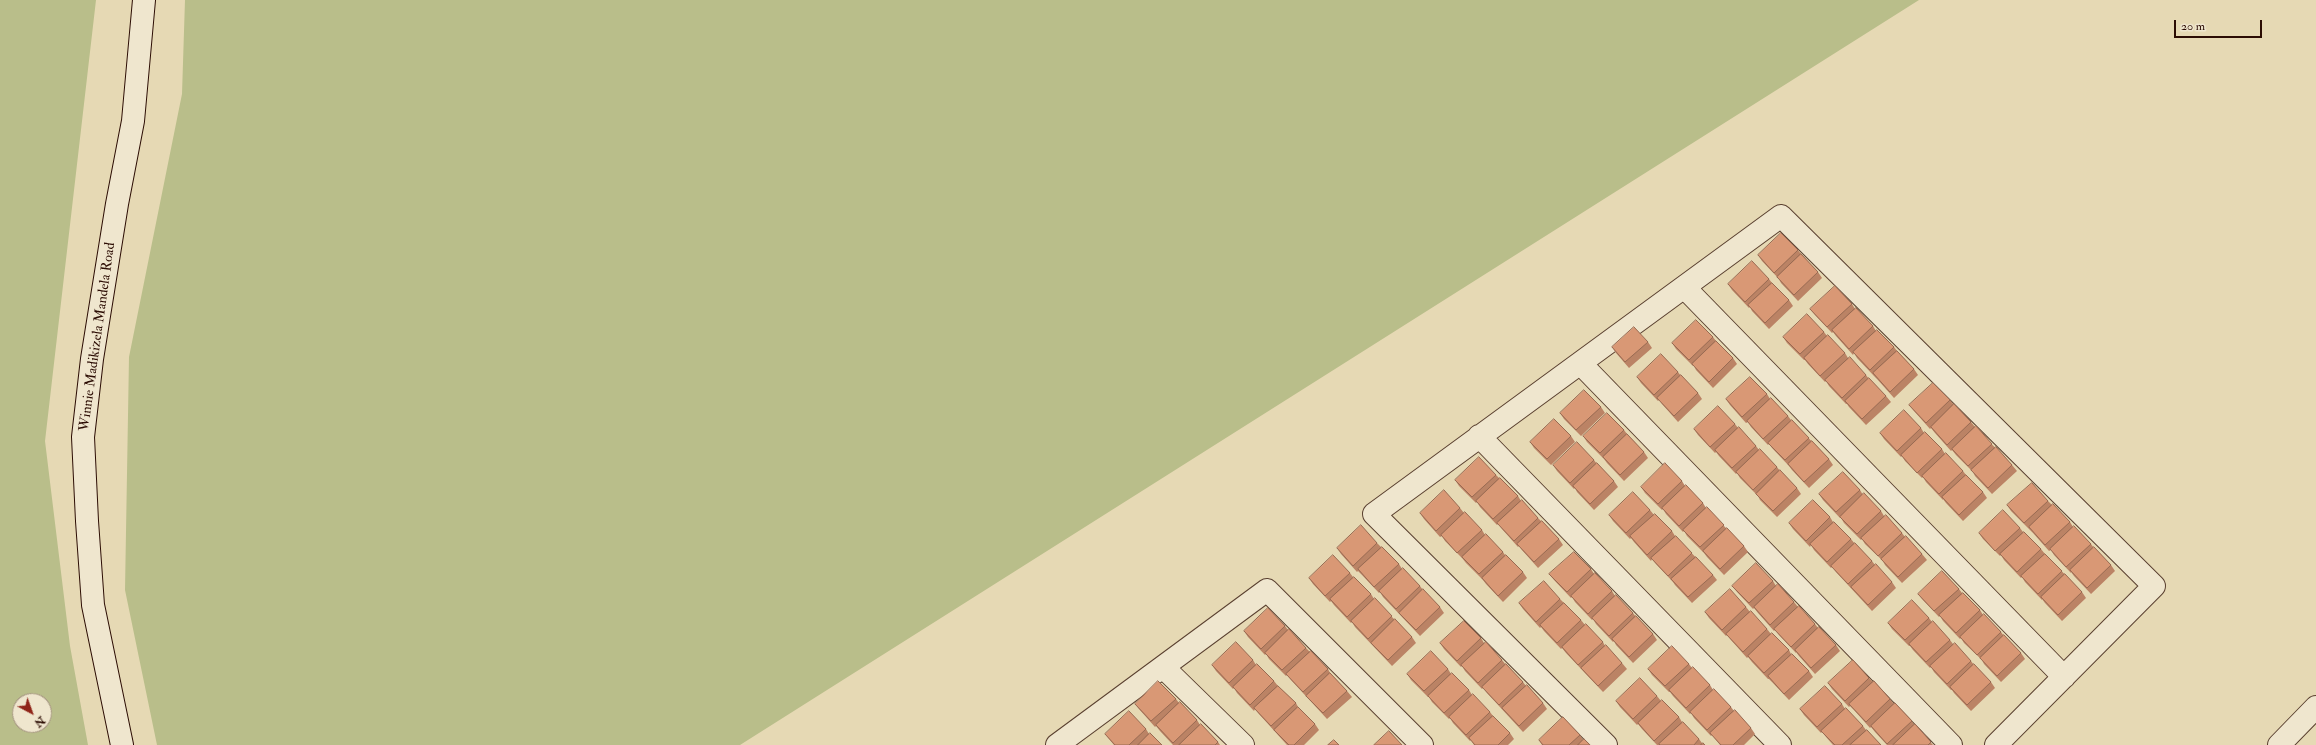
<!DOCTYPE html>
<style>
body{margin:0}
#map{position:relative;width:2316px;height:745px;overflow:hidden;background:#e6d9b4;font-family:"IM FELL Double Pica",serif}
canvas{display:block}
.north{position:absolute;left:12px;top:693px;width:40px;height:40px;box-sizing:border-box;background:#efe6ce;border:1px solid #a18f7d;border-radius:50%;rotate:139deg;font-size:11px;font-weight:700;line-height:16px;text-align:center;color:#2c0d04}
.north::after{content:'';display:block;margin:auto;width:14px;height:18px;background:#8f2418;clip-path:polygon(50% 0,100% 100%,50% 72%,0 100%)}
.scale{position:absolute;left:2174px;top:20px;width:88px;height:18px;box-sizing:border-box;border:2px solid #2c0d04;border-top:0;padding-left:5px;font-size:12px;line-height:14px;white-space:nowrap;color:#2c0d04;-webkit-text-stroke:3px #efe6ce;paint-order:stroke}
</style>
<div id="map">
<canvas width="2316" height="745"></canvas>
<div class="north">N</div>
<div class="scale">20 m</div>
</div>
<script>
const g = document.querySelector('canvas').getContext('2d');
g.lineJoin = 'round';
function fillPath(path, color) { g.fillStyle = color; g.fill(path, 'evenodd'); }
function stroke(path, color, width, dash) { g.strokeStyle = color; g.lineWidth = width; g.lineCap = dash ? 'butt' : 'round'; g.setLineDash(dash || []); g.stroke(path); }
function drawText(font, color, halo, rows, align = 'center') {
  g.font = font + ' "IM FELL Double Pica",serif'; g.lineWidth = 4; g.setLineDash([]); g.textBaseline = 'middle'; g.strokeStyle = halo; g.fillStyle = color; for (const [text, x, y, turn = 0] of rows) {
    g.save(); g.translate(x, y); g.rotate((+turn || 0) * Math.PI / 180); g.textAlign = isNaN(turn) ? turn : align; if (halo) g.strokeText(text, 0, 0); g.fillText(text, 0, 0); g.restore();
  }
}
fillPath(new Path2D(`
 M 0,0 L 96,0 L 45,441 L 70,646 L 88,745 L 0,745 ZM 20,701 L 44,701 L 44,725 L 20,725 Z
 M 185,0 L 1919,0 L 740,745 L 157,745 L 125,590 L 129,357 L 182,94 Z`), '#b9be8a');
const minor = new Path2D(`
 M 1684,287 L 2064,677
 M 1580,363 L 1951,745
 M 1479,436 L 1780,745
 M 1163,667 L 1243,745
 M 1057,745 L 1267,590 L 1422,745
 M 1606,745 L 1374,514 L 1781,216 L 2154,586 L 1996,745
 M 2279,745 L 2316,707`);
const secondary = new Path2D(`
 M 122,745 L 93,605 L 87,521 L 83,437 L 92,359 L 117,204 L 133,121 L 144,0`);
stroke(minor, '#5a4030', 24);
stroke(secondary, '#2c0d04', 24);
stroke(minor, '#efe6ce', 22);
stroke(secondary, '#efe6ce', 22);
fillPath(new Path2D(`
 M 1798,250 L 1801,254 L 1818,272 L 1822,278 L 1798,301 L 1781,283 L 1779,279 L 1762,261 L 1758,255 Z
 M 1769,279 L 1772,283 L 1789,300 L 1793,306 L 1769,329 L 1752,311 L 1750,307 L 1749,308 L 1732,290 L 1728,284 Z
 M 1852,304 L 1855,309 L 1873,326 L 1876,331 L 1894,347 L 1897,351 L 1914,369 L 1918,375 L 1894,398 L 1877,379 L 1874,376 L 1857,358 L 1854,353 L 1853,355 L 1836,336 L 1833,332 L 1832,333 L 1815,315 L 1810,309 Z
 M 1824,332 L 1827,336 L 1845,353 L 1848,358 L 1866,375 L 1869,379 L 1886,396 L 1891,402 L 1866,425 L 1849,407 L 1847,404 L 1846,404 L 1829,386 L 1826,381 L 1825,382 L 1808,364 L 1805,360 L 1804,360 L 1787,343 L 1783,337 Z
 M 1713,337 L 1716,341 L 1733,358 L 1737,364 L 1713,388 L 1696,370 L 1694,366 L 1693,366 L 1676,349 L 1672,343 Z
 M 1648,342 L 1652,348 L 1629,368 L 1616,353 L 1612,347 Z
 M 1678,372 L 1681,376 L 1698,393 L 1702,399 L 1678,422 L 1662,404 L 1659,400 L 1658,401 L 1641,383 L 1637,377 Z
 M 1767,394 L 1770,399 L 1788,416 L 1791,420 L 1829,459 L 1833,465 L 1809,488 L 1792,470 L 1789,466 L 1772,448 L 1769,444 L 1768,445 L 1751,427 L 1748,422 L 1746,423 L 1730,405 L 1726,399 Z
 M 1950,400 L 1954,405 L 1971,422 L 1975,427 L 2012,465 L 2017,471 L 1992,494 L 1975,476 L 1973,472 L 1956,455 L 1952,450 L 1951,451 L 1935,433 L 1931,428 L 1930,429 L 1914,411 L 1909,405 Z
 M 1601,407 L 1605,413 L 1581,436 L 1564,419 L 1560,413 Z
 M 1735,424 L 1738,428 L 1756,446 L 1759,450 L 1777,467 L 1780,471 L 1797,488 L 1801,494 L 1777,517 L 1760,500 L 1758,496 L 1740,478 L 1737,473 L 1736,474 L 1719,456 L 1716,452 L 1715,453 L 1698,435 L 1694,429 Z
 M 1921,428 L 1924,433 L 1942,449 L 1945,454 L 1963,471 L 1966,475 L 1983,492 L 1987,498 L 1963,521 L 1946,503 L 1943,499 L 1943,500 L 1926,482 L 1923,477 L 1922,478 L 1905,461 L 1902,456 L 1901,457 L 1884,439 L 1880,433 Z
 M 1624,430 L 1627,434 L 1644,452 L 1648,458 L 1624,481 L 1607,463 L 1604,459 L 1587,442 L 1583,436 Z
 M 1571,436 L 1575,442 L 1551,465 L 1534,448 L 1530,442 Z
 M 1594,460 L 1597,464 L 1614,481 L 1618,487 L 1594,510 L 1577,492 L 1575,488 L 1574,489 L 1557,471 L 1553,465 Z
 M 1496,475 L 1500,479 L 1518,496 L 1521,501 L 1559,539 L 1563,545 L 1538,568 L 1522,550 L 1519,546 L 1518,547 L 1502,529 L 1498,524 L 1497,525 L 1480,507 L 1477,502 L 1476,503 L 1459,486 L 1455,480 Z
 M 1682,481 L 1685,486 L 1703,503 L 1706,508 L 1744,546 L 1748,552 L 1724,575 L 1707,557 L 1704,553 L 1687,536 L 1684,531 L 1683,532 L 1666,514 L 1663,509 L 1662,510 L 1645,493 L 1641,487 Z
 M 1860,490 L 1863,495 L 1881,511 L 1884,516 L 1902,533 L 1905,537 L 1922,554 L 1927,560 L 1902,583 L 1885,565 L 1883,561 L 1865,544 L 1862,539 L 1861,540 L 1844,523 L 1841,518 L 1840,518 L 1823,500 L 1819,494 Z
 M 2048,501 L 2052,505 L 2070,522 L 2073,527 L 2091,544 L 2094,548 L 2111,565 L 2115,571 L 2091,594 L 2074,576 L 2071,572 L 2071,573 L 2054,555 L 2051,550 L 2049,551 L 2033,533 L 2011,511 L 2007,505 Z
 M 1460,508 L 1464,513 L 1482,530 L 1485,535 L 1503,552 L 1505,555 L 1523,572 L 1527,578 L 1503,602 L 1486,584 L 1483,580 L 1466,563 L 1462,558 L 1445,541 L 1442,536 L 1440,537 L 1424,519 L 1420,513 Z
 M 1650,510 L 1654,515 L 1672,531 L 1675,536 L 1713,575 L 1717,580 L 1692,603 L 1675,585 L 1673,582 L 1656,564 L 1652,559 L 1651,561 L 1634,542 L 1631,538 L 1630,539 L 1613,521 L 1609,515 Z
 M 1830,517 L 1833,522 L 1851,539 L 1855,544 L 1872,561 L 1875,565 L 1892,582 L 1896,588 L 1872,611 L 1836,572 L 1832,567 L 1831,568 L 1814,550 L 1811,545 L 1810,547 L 1793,529 L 1789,523 Z
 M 2020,528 L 2023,532 L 2041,549 L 2045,554 L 2082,592 L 2086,598 L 2062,621 L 2045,603 L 2042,599 L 2042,600 L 2025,582 L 2022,577 L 2021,578 L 2004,560 L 2001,555 L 2000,556 L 1983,539 L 1979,533 Z
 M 1377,543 L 1381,547 L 1399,564 L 1402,569 L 1420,586 L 1423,590 L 1440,607 L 1444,613 L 1420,636 L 1383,597 L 1380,592 L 1379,593 L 1362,575 L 1358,571 L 1357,572 L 1341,554 L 1337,548 Z
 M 1591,569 L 1594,574 L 1612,591 L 1615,596 L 1633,613 L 1636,617 L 1653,634 L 1657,640 L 1633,663 L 1616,645 L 1614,641 L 1613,642 L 1596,624 L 1593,619 L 1592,620 L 1575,602 L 1572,597 L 1571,598 L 1554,580 L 1549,574 Z
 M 1350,573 L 1353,577 L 1371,594 L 1374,599 L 1412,637 L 1416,643 L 1392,666 L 1355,627 L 1352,622 L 1351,623 L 1334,605 L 1331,601 L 1330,602 L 1313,584 L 1309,578 Z
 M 1773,581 L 1776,586 L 1794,602 L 1798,607 L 1815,624 L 1818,628 L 1836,645 L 1840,651 L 1815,674 L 1799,656 L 1796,652 L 1796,653 L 1779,635 L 1775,630 L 1774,631 L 1758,613 L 1754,608 L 1753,609 L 1737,592 L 1732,586 Z
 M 1959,589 L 1962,593 L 1980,610 L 1983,615 L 2001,632 L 2004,636 L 2021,653 L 2025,659 L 2001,682 L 1984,664 L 1982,660 L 1964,643 L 1961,638 L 1960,639 L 1943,621 L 1940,616 L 1939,617 L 1922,599 L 1918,594 Z
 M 1560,599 L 1581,620 L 1585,625 L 1603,642 L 1605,646 L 1622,663 L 1627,669 L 1603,692 L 1566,653 L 1562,648 L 1561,649 L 1544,631 L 1541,627 L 1540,628 L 1523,609 L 1519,603 Z
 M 1746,607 L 1750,612 L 1767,629 L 1771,634 L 1789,650 L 1791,654 L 1809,671 L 1813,677 L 1789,700 L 1772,682 L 1769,679 L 1768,679 L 1752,662 L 1748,657 L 1747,658 L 1731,640 L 1727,635 L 1726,636 L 1709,618 L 1705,612 Z
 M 1929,618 L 1932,622 L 1950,640 L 1953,644 L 1971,661 L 1974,665 L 1991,682 L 1995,688 L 1971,711 L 1954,693 L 1952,690 L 1951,690 L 1934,672 L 1931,667 L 1930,668 L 1913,650 L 1910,646 L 1909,646 L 1892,629 L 1888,623 Z
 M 1285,626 L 1288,630 L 1310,652 L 1328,669 L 1330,673 L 1347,691 L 1352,697 L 1327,719 L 1291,680 L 1287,675 L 1286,676 L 1269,659 L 1266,654 L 1265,655 L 1248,637 L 1244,631 Z
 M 1481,638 L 1484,643 L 1502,660 L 1506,665 L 1523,682 L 1526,686 L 1543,703 L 1547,709 L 1523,732 L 1487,693 L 1483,688 L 1482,689 L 1465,671 L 1462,666 L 1461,667 L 1444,649 L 1440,643 Z
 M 1253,660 L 1256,665 L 1274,681 L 1278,686 L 1296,703 L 1298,707 L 1315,724 L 1319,730 L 1304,745 L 1287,745 L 1259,714 L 1255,709 L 1254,711 L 1237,693 L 1234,688 L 1233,689 L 1216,671 L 1212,665 Z
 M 1689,664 L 1692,668 L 1710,685 L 1713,690 L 1731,707 L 1734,711 L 1751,728 L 1755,734 L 1744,745 L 1720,745 L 1712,735 L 1711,736 L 1694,718 L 1691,713 L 1690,714 L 1673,696 L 1670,692 L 1669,692 L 1652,675 L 1648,669 Z
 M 1448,669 L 1451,674 L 1469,690 L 1472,695 L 1490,712 L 1493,716 L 1510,733 L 1514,739 L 1508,745 L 1474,745 L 1471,740 L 1470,741 L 1453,723 L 1450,718 L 1449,719 L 1432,702 L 1429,697 L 1428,697 L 1411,680 L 1407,674 Z
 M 1869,678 L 1890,699 L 1894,704 L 1912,721 L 1914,725 L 1933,745 L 1887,745 L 1875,732 L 1871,727 L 1870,728 L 1854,710 L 1850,706 L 1849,707 L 1832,689 L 1828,683 Z
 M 1657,696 L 1661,701 L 1679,717 L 1682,722 L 1699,739 L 1702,743 L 1705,745 L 1657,745 L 1642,729 L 1638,724 L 1637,725 L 1620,707 L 1616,701 Z
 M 1176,699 L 1179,703 L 1197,720 L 1200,725 L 1218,742 L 1220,745 L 1173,745 L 1160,731 L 1156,726 L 1155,727 L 1139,709 L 1135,704 Z
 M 1842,704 L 1845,709 L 1863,726 L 1866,730 L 1881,745 L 1833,745 L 1826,737 L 1822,732 L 1821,733 L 1804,715 L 1800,709 Z
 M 1146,729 L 1149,734 L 1162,745 L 1114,745 L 1105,734 Z
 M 1580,735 L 1583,740 L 1590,745 L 1542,745 L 1539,740 Z`), '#bb8365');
const building = new Path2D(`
 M 1781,233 L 1798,250 L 1774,273 L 1758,255 Z
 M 1801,254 L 1818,272 L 1794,295 L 1777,277 Z
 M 1752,261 L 1769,279 L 1745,302 L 1728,284 Z
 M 1772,283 L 1789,300 L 1765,323 L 1748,305 Z
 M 1835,286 L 1852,304 L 1827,327 L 1810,309 Z
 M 1856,308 L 1873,326 L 1849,349 L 1832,330 Z
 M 1807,314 L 1824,332 L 1800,354 L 1783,337 Z
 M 1696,320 L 1713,337 L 1689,360 L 1672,343 Z
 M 1634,327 L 1648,342 L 1625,362 L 1612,347 Z
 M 1877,330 L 1894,347 L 1870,370 L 1853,352 Z
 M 1828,335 L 1845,353 L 1820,376 L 1804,358 Z
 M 1716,341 L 1733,358 L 1709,382 L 1692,364 Z
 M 1897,351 L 1914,369 L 1890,392 L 1873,373 Z
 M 1661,354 L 1678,372 L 1654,395 L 1637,377 Z
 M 1850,357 L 1866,375 L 1842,398 L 1825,380 Z
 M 1681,375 L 1698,393 L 1674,416 L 1657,398 Z
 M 1750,377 L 1767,394 L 1742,417 L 1726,399 Z
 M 1869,378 L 1886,396 L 1862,419 L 1845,401 Z
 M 1933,383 L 1950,400 L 1926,423 L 1909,405 Z
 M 1584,390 L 1601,407 L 1576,430 L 1560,413 Z
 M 1771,398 L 1788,416 L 1763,439 L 1747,421 Z
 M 1954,404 L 1971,422 L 1947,445 L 1931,427 Z
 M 1718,406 L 1735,424 L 1710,447 L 1694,429 Z
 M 1904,410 L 1921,428 L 1897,451 L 1880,433 Z
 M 1607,413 L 1624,430 L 1600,453 L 1583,436 Z
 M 1554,419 L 1571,436 L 1547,459 L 1530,442 Z
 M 1792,420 L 1809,438 L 1785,460 L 1768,443 Z
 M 1976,426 L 1992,444 L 1968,466 L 1952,449 Z
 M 1739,427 L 1756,446 L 1732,468 L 1715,450 Z
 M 1925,432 L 1942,449 L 1917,473 L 1901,455 Z
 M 1627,434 L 1644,452 L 1620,475 L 1603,457 Z
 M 1812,441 L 1829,459 L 1804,482 L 1788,464 Z
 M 1577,442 L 1594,460 L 1570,483 L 1553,465 Z
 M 1996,447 L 2012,465 L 1988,488 L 1971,470 Z
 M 1760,449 L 1777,467 L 1753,490 L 1736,472 Z
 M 1946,453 L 1963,471 L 1939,494 L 1922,476 Z
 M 1479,457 L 1496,475 L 1472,497 L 1455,480 Z
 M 1597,463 L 1614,481 L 1590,504 L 1573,486 Z
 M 1665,463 L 1682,481 L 1658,504 L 1641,487 Z
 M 1780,470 L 1797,488 L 1773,511 L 1756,494 Z
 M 1843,472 L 1860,490 L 1836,512 L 1819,494 Z
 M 1966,475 L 1983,492 L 1959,515 L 1942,497 Z
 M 1500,478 L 1518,496 L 1493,519 L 1476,501 Z
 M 2032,483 L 2048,501 L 2024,523 L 2007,505 Z
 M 1686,485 L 1703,503 L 1679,526 L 1662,508 Z
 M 1444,490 L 1460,508 L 1436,531 L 1420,513 Z
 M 1633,492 L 1650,510 L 1626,533 L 1609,515 Z
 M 1864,493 L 1881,511 L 1857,534 L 1840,517 Z
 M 1522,500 L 1538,518 L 1514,541 L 1497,523 Z
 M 1813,500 L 1830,517 L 1806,541 L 1789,523 Z
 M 2053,504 L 2070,522 L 2045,545 L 2029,527 Z
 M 1707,507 L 1724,525 L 1700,547 L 1683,530 Z
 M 2003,510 L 2020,528 L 1995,551 L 1979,533 Z
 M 1465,512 L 1482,530 L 1457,553 L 1441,535 Z
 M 1655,514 L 1672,531 L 1647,555 L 1630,536 Z
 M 1886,515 L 1902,533 L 1878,556 L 1861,538 Z
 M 1542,521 L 1559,539 L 1534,562 L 1517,544 Z
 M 1834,522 L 1851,539 L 1827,562 L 1810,544 Z
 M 1361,525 L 1377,543 L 1353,566 L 1337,548 Z
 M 2074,526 L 2091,544 L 2066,567 L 2050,549 Z
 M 1727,528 L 1744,546 L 1720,569 L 1703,551 Z
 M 2024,532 L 2041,549 L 2017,572 L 2000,554 Z
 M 1486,534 L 1503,552 L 1479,574 L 1462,557 Z
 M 1676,536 L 1692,553 L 1668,576 L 1651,558 Z
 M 1906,536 L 1922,554 L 1898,577 L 1881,559 Z
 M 1855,543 L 1872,561 L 1848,584 L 1831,566 Z
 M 1382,547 L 1399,564 L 1374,587 L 1358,569 Z
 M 2094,547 L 2111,565 L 2087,588 L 2070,570 Z
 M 1574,552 L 1591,569 L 1567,592 L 1549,574 Z
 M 2045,554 L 2062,571 L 2038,594 L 2021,576 Z
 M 1333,555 L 1350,573 L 1325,596 L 1309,578 Z
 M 1506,555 L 1523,572 L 1498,596 L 1482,578 Z
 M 1696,557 L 1713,575 L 1688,597 L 1671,579 Z
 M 1756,563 L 1773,581 L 1749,603 L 1732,586 Z
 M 1876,564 L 1892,582 L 1868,605 L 1851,587 Z
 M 1403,568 L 1420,586 L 1396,609 L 1379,591 Z
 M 1942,571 L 1959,589 L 1934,611 L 1918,594 Z
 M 1595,573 L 1612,591 L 1588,614 L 1571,596 Z
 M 2065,574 L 2082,592 L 2058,615 L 2041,597 Z
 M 1354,577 L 1371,594 L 1347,617 L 1330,599 Z
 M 1544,581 L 1560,599 L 1536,622 L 1519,603 Z
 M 1778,584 L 1794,602 L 1770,625 L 1754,607 Z
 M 1423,589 L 1440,607 L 1416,630 L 1399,613 Z
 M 1730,589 L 1746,607 L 1722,630 L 1705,612 Z
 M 1963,593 L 1980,610 L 1956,633 L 1939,615 Z
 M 1616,595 L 1633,613 L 1609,636 L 1592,618 Z
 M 1375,598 L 1392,616 L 1368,639 L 1351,621 Z
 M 1912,600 L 1929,618 L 1905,640 L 1888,623 Z
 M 1564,603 L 1581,620 L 1557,643 L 1540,625 Z
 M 1799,606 L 1815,624 L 1791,647 L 1774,629 Z
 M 1268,608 L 1285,626 L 1261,649 L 1244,631 Z
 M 1751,611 L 1767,629 L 1743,652 L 1726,634 Z
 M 1984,614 L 2001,632 L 1977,655 L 1960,637 Z
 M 1636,616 L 1653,634 L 1629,657 L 1612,639 Z
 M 1395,619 L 1412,637 L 1388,660 L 1371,643 Z
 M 1464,621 L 1481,638 L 1457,661 L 1440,643 Z
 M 1933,621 L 1950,640 L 1926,662 L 1909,644 Z
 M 1586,624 L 1603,642 L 1578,665 L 1562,647 Z
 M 1819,627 L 1836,645 L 1811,668 L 1795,650 Z
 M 1289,629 L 1306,648 L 1282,670 L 1265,653 Z
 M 1772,633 L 1789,650 L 1764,673 L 1748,656 Z
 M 2004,635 L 2021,653 L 1997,676 L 1980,658 Z
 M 1236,642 L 1253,660 L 1229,683 L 1212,665 Z
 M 1486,642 L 1502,660 L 1478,683 L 1461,665 Z
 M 1955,643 L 1971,661 L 1947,684 L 1930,666 Z
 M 1606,645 L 1622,663 L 1598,686 L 1581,668 Z
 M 1672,646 L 1689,664 L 1665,686 L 1648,669 Z
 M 1311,651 L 1328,669 L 1303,692 L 1286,674 Z
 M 1431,651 L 1448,669 L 1424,691 L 1407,674 Z
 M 1792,654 L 1809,671 L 1784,694 L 1768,676 Z
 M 1853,660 L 1869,678 L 1845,701 L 1828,683 Z
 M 1257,664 L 1274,681 L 1250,705 L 1233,687 Z
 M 1506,664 L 1523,682 L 1499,705 L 1482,687 Z
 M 1974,664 L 1991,682 L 1967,705 L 1950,687 Z
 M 1693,667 L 1710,685 L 1686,708 L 1669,690 Z
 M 1330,673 L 1347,691 L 1323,713 L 1306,696 Z
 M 1452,673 L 1469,690 L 1444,713 L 1428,696 Z
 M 1640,678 L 1657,696 L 1633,719 L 1616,701 Z
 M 1158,681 L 1176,699 L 1151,721 L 1135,704 Z
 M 1874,681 L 1890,699 L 1866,722 L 1849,704 Z
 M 1527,685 L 1543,703 L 1519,726 L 1502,708 Z
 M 1278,686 L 1296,703 L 1271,726 L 1254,708 Z
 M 1825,686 L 1842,704 L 1817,727 L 1800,709 Z
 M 1714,689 L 1731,707 L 1707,730 L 1690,712 Z
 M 1473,694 L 1490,712 L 1466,735 L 1449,717 Z
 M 1662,700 L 1679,717 L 1654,741 L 1638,723 Z
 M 1180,702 L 1197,720 L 1173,743 L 1156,725 Z
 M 1895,703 L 1912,721 L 1887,744 L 1871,726 Z
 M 1298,707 L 1315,724 L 1294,745 L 1289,745 L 1274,730 Z
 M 1846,708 L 1863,726 L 1842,745 L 1835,745 L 1821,731 Z
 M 1735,710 L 1751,728 L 1733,745 L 1721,745 L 1710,733 Z
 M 1129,711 L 1146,729 L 1129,745 L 1115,745 L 1105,734 Z
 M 1493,716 L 1510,733 L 1498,745 L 1475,745 L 1469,738 Z
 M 1563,717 L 1580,735 L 1569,745 L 1543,745 L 1539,740 Z
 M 1683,722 L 1699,739 L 1694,745 L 1660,745 L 1659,744 Z
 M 1201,724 L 1218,742 L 1215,745 L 1179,745 Z
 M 1915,724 L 1931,742 L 1928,745 L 1893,745 Z
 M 1867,730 L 1881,745 L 1850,745 Z
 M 1389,731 L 1402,745 L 1374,745 Z
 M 1150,733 L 1162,745 L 1138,745 Z
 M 1584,739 L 1590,745 L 1578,745 Z
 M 1334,740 L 1339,745 L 1328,745 Z
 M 1703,743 L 1705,745 L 1701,745 Z`);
fillPath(building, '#d99875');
stroke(building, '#986a52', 1);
drawText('14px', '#2c0d04', '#efe6ce', [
 ["Winnie Madikizela Mandela Road",98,337,-82]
]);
</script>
